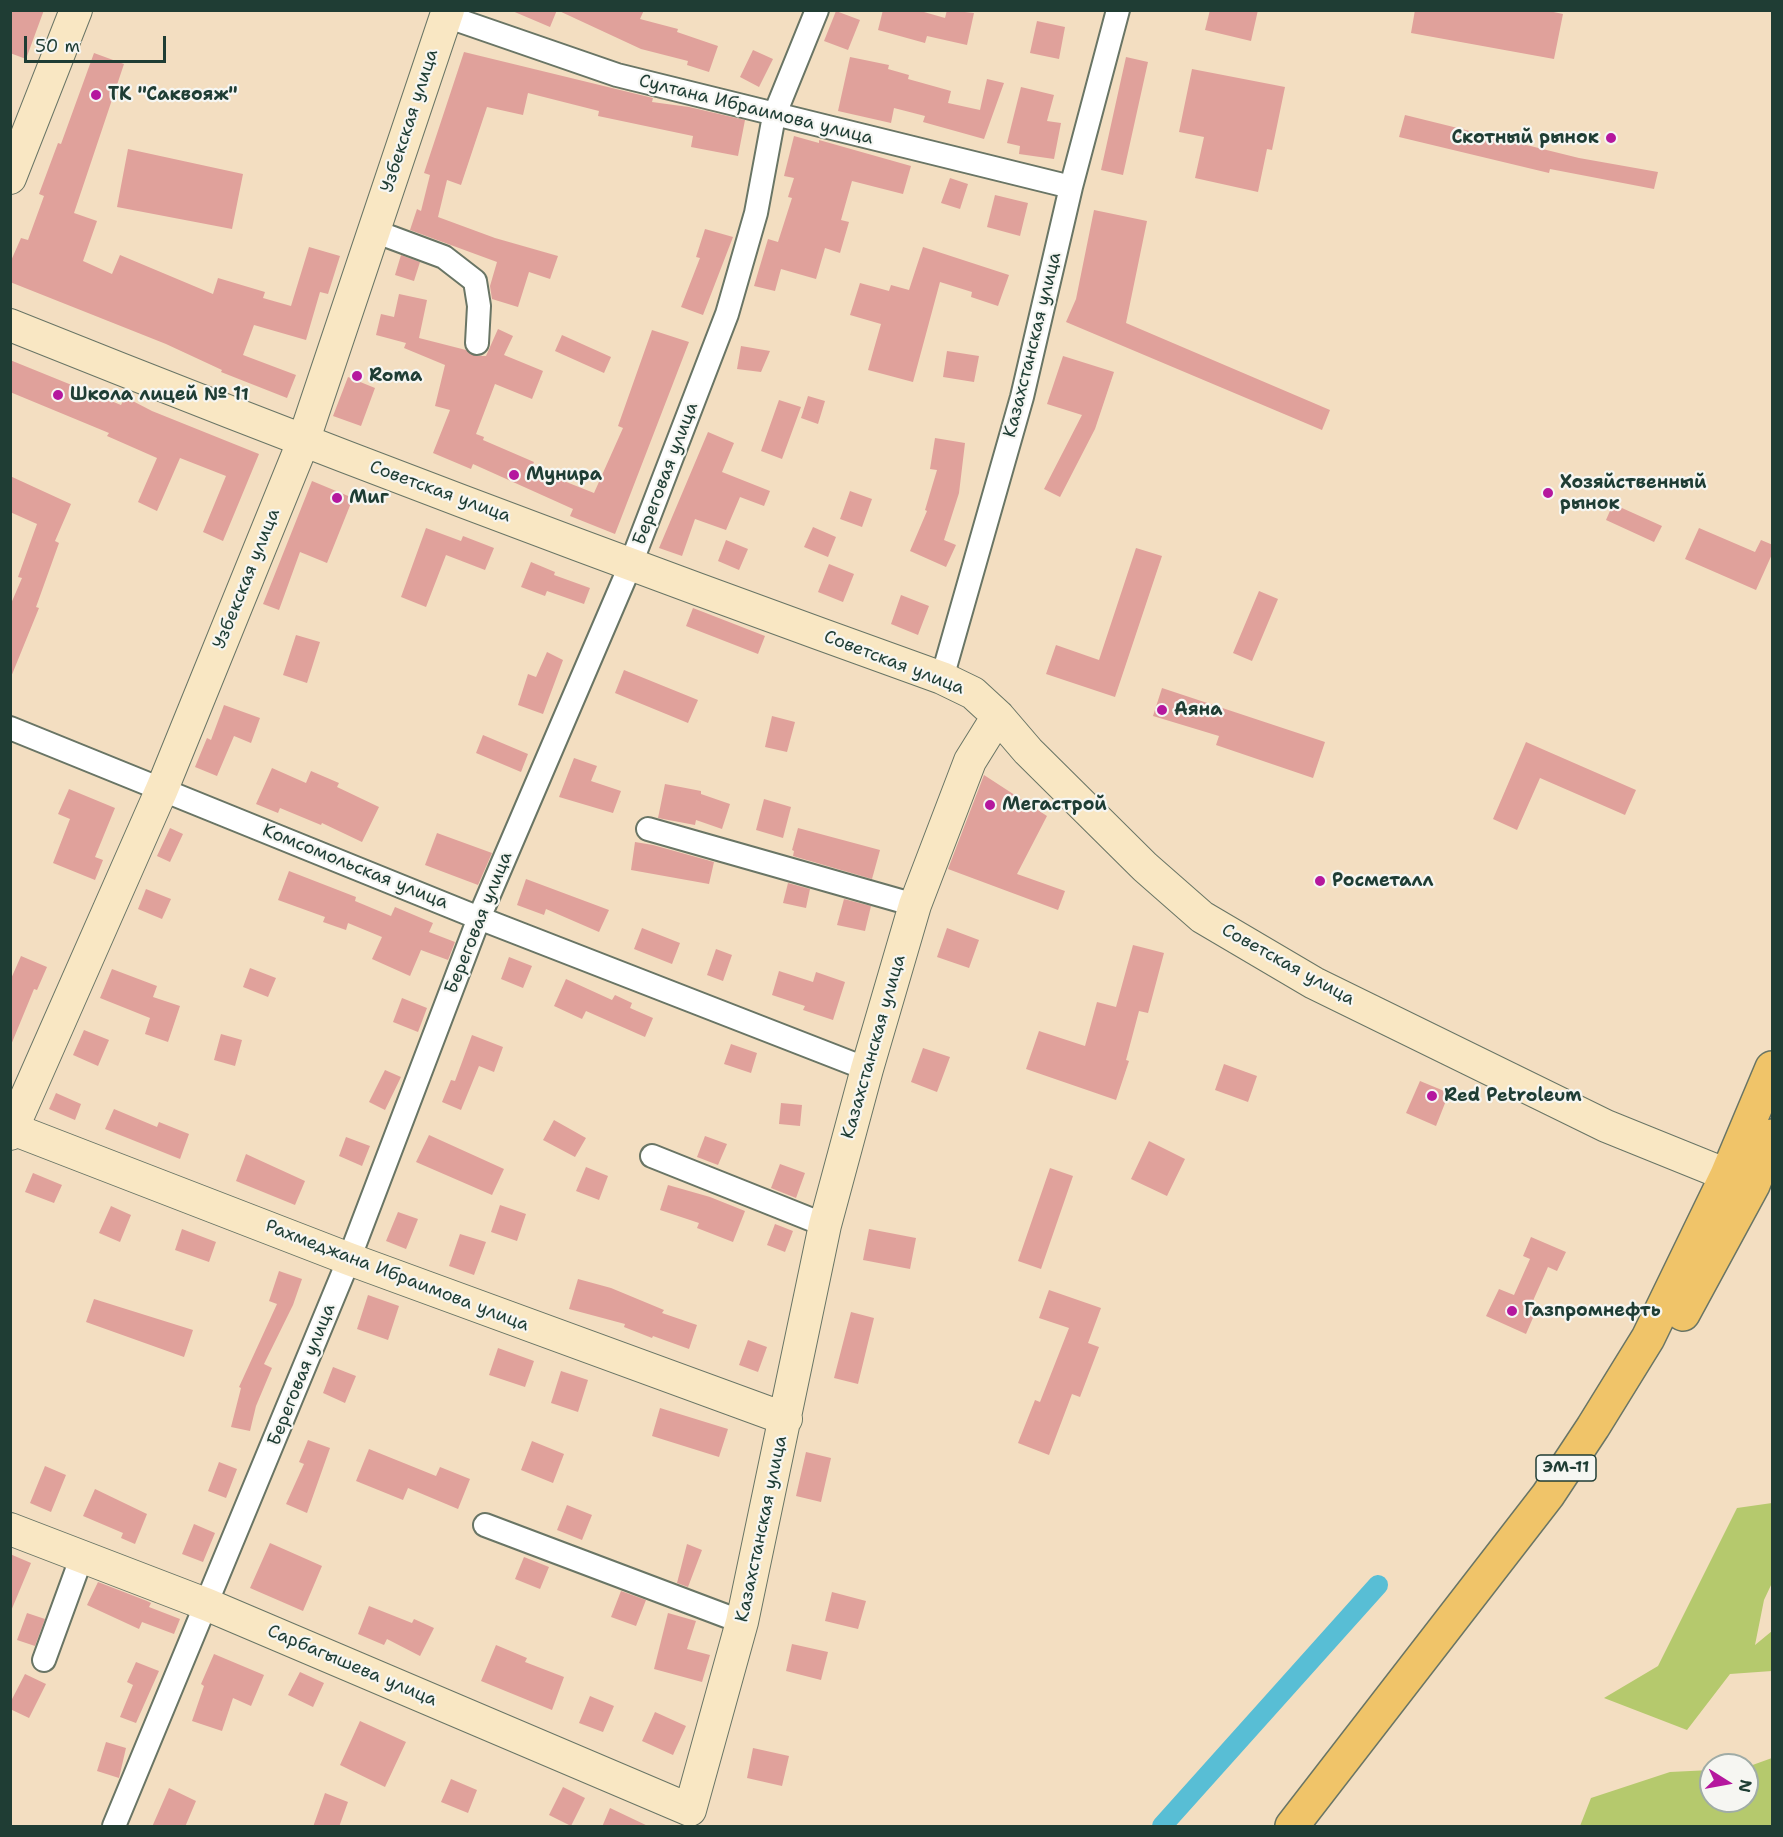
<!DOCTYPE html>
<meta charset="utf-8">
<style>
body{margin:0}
#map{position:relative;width:1783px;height:1837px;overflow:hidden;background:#f3dec1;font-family:"Shantell Sans",sans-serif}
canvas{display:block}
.frame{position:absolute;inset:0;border:12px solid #1f3d34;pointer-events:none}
.north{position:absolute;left:1699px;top:1753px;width:60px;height:60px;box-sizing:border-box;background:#f6f6f2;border:2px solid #a0aca6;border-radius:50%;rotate:101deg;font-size:16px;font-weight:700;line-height:24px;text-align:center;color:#1f3d34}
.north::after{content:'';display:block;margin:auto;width:21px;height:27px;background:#b5179e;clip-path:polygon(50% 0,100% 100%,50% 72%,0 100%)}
.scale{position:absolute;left:24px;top:36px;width:142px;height:27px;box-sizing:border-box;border:3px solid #1f3d34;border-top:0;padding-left:8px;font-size:18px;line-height:21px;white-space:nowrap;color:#1f3d34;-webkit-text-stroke:4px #f6f6f2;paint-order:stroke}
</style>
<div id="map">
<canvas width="1783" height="1837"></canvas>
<div class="frame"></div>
<div class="north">N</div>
<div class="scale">50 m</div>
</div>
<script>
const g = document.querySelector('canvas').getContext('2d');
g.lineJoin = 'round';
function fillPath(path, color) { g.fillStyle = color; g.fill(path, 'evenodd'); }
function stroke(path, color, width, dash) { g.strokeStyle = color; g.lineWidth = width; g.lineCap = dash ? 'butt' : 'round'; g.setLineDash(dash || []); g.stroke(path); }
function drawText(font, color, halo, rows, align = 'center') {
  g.font = font + ' "Shantell Sans",sans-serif'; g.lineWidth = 4.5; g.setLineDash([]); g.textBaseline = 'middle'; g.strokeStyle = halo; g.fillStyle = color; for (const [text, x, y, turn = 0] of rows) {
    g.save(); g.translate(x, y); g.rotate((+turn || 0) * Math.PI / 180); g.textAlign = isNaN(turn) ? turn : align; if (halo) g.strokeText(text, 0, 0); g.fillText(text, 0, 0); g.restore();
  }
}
fillPath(new Path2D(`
 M 1772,1503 L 1772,1583 L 1764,1600 L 1755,1645 L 1772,1631 L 1772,1671 L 1730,1674 L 1687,1730 L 1604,1698 L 1658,1666 L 1737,1508 Z
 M 1772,1758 L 1772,1826 L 1580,1826 L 1591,1798 L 1670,1772 L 1711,1770 L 1711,1801 L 1747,1801 L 1747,1767 Z`), '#b5c96d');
stroke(new Path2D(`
 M 1162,1826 L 1378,1585`), '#58bed5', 20);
fillPath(new Path2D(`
 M 10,10 L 44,10 L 26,59 L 10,53 Z
 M 510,10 L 557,10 L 550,27 Z
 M 557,10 L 644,10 L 640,19 L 678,29 L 677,32 L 718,46 L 709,72 L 687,65 L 688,61 L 641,49 Z
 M 883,10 L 917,10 L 945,18 L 947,10 L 974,13 L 967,45 L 927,36 L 925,43 L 878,30 Z
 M 1210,10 L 1258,10 L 1251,41 L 1205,30 Z
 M 1415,10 L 1544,10 L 1563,14 L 1554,59 L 1411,33 Z
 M 836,11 L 860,20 L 848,50 L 824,41 Z
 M 1037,21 L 1065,27 L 1059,59 L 1030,53 Z
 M 753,50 L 773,59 L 759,87 L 740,77 Z
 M 464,52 L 653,98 L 652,102 L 689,107 L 745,120 L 738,156 L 691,147 L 693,136 L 598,116 L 599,111 L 528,93 L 523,115 L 487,107 L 461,185 L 447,180 L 438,217 L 495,238 L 558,256 L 550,279 L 529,272 L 518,307 L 492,299 L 490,286 L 497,262 L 410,230 L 417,209 L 421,211 L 430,175 L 424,173 Z
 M 94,53 L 124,64 L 74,213 L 97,221 L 83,261 L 112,274 L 120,255 L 213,294 L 218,278 L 265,292 L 263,298 L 291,306 L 309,247 L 340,256 L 328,294 L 320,292 L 306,340 L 254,325 L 243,355 L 296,375 L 287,398 L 221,372 L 222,370 L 166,344 L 10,282 L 10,263 L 21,238 L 28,240 L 44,196 L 39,194 L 58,143 L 61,144 Z
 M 850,57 L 889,65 L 888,69 L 909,75 L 908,79 L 951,91 L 948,103 L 980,110 L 987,79 L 1004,83 L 984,139 L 923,122 L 925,116 L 894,108 L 891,123 L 838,111 Z
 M 1126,57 L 1148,62 L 1123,175 L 1101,170 Z
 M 1192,69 L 1285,87 L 1272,150 L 1267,149 L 1258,192 L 1195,178 L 1204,137 L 1179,132 Z
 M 1021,87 L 1054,95 L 1047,121 L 1061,123 L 1054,159 L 1019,154 L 1020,146 L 1007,143 Z
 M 1405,115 L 1579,158 L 1658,172 L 1654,189 L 1550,169 L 1549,173 L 1399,137 Z
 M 794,136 L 819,143 L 819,140 L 911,166 L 903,194 L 852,181 L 841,220 L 849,222 L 840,253 L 825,248 L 816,279 L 781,269 L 775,291 L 754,286 L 768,239 L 778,242 L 792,198 L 788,197 L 794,178 L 784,176 Z
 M 128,149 L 243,174 L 232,229 L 117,207 Z
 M 950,178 L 968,184 L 960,209 L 941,203 Z
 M 995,195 L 1028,203 L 1020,236 L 987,227 Z
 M 1094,210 L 1147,221 L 1126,323 L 1330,410 L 1322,430 L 1066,322 L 1076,299 Z
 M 705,229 L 733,237 L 703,315 L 681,307 L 700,258 L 696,257 Z
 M 923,247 L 1009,275 L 998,306 L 971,297 L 972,292 L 940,282 L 913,382 L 868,370 L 881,324 L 850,315 L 860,283 L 889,291 L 891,285 L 909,290 Z
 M 401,255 L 420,262 L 414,281 L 395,275 Z
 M 399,294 L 427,300 L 419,338 L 466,350 L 477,356 L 486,356 L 498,329 L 513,336 L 504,355 L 543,371 L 532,399 L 495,384 L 476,434 L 484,437 L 483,440 L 534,462 L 531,468 L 594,493 L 623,428 L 618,426 L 652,330 L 689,342 L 615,534 L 570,516 L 573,509 L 473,464 L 471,469 L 433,453 L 450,410 L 435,406 L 445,365 L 404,348 L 406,343 L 376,335 L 381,314 L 394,317 Z
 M 562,335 L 611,357 L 604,373 L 555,351 Z
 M 741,346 L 770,351 L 761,372 L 737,369 Z
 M 947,351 L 979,356 L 974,382 L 943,377 Z
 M 1063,356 L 1114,372 L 1095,429 L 1060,497 L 1044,489 L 1082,415 L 1047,404 Z
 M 10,360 L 121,405 L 125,397 L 152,411 L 259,454 L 223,541 L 203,532 L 226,476 L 180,458 L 157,511 L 138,502 L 157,458 L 107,436 L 109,433 L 10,392 Z
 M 348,377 L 375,388 L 361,426 L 333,416 Z
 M 808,396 L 825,401 L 818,424 L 801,418 Z
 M 779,400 L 801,407 L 782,459 L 761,451 Z
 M 708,432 L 734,443 L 722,472 L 770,491 L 764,506 L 740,497 L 726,530 L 695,519 L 682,556 L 659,548 Z
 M 935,438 L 965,443 L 959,493 L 944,540 L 956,545 L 946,567 L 910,551 L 927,511 L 925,510 L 937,470 L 930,469 Z
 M 10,476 L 71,504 L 55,541 L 59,543 L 36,607 L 39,608 L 11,677 L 10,606 L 22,578 L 18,577 L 37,524 L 10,512 Z
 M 312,481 L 353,498 L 327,563 L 300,552 L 279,610 L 263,604 Z
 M 850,491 L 872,499 L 862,527 L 840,519 Z
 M 1613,504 L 1662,526 L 1654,542 L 1606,520 Z
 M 813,527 L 836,537 L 828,557 L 804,547 Z
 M 426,528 L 461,541 L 463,536 L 494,548 L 485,570 L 446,555 L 426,607 L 401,597 Z
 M 1699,528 L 1755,552 L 1761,540 L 1773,545 L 1773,552 L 1756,590 L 1685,559 Z
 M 726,540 L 748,549 L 739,570 L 718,561 Z
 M 1136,548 L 1162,556 L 1115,697 L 1046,674 L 1056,645 L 1099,660 Z
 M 531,562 L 555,572 L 554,575 L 590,588 L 584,604 L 547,591 L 545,596 L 521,587 Z
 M 829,564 L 854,574 L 843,602 L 818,592 Z
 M 1259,591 L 1278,599 L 1252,661 L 1233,653 Z
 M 901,595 L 929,606 L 918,635 L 891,624 Z
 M 693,608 L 765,636 L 758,654 L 686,626 Z
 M 296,635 L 320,642 L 307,683 L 283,675 Z
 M 547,652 L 563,660 L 543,714 L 518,705 L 528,674 L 536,677 Z
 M 624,670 L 698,700 L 688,723 L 615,693 Z
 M 1162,688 L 1325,742 L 1313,778 L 1216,745 L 1219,736 L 1153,716 Z
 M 224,705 L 260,718 L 251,743 L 234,736 L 217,776 L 195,767 L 207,738 L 211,740 Z
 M 772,716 L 795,722 L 787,752 L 765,747 Z
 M 483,735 L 528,754 L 521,772 L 476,753 Z
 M 1526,742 L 1636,790 L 1625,815 L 1540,778 L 1517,830 L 1493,819 Z
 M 574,758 L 597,766 L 591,781 L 621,791 L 613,813 L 559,797 Z
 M 272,768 L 306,783 L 311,771 L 339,783 L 337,787 L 379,807 L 362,842 L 322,823 L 321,825 L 280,808 L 278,813 L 256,804 Z
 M 984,775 L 1047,816 L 1017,874 L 1065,891 L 1058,910 L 948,869 Z
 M 665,784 L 701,791 L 701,794 L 730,804 L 722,829 L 696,820 L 695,825 L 658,818 Z
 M 69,789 L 115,808 L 95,857 L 103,860 L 95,880 L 53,863 L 70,819 L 58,814 Z
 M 764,799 L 791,807 L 783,838 L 756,830 Z
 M 170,828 L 183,834 L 170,862 L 157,856 Z
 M 798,828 L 880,850 L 872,879 L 793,856 L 794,851 L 792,850 Z
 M 437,833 L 492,853 L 478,885 L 425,865 Z
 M 635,842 L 653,845 L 714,862 L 709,884 L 631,870 Z
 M 289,871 L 356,897 L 355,901 L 391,916 L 395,907 L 433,923 L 429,932 L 455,942 L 448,960 L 421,950 L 410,976 L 372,959 L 382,937 L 348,923 L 346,930 L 323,922 L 325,917 L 278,900 Z
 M 526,879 L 609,910 L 599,932 L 546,909 L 544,915 L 517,905 Z
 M 788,883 L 810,889 L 806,908 L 783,903 Z
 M 146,889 L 171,899 L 162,919 L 138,909 Z
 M 844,899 L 871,906 L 865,931 L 837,925 Z
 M 642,928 L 680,943 L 672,964 L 634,949 Z
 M 947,928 L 979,940 L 969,968 L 937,957 Z
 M 1133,945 L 1164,953 L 1148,1013 L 1139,1011 L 1126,1060 L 1129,1061 L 1116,1100 L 1026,1069 L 1039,1031 L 1085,1046 L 1097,1002 L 1116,1007 Z
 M 716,949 L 732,955 L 723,981 L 707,975 Z
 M 21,956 L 47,967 L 37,990 L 34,989 L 11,1045 L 10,981 Z
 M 509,957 L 532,966 L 523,988 L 501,979 Z
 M 250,968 L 276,978 L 268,997 L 243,987 Z
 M 112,969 L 157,986 L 153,997 L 180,1006 L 168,1042 L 145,1034 L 150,1018 L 100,998 Z
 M 779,971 L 813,982 L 816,972 L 845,982 L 833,1020 L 803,1010 L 805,1006 L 772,995 Z
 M 566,979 L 612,1000 L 615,995 L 632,1003 L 630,1008 L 653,1018 L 645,1037 L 586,1011 L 582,1019 L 554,1006 Z
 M 402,998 L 427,1008 L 418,1032 L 393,1022 Z
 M 84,1030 L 109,1040 L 98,1066 L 73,1055 Z
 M 221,1034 L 242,1040 L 235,1066 L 214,1060 Z
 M 472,1035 L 503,1047 L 494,1072 L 479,1066 L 461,1110 L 442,1102 L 451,1080 L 455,1081 Z
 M 731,1044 L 757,1053 L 751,1073 L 724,1064 Z
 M 923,1048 L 950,1057 L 937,1092 L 911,1082 Z
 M 1224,1064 L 1257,1076 L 1248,1102 L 1215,1090 Z
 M 385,1070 L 401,1077 L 385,1110 L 369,1102 Z
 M 1420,1081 L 1449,1093 L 1436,1126 L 1406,1113 Z
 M 56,1093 L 81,1104 L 75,1120 L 49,1109 Z
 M 781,1103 L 802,1105 L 800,1126 L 779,1124 Z
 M 114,1109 L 157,1127 L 159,1122 L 189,1134 L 180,1159 L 105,1129 Z
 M 554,1120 L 586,1138 L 575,1157 L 543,1140 Z
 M 429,1135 L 504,1169 L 492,1195 L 416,1162 Z
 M 705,1136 L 727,1144 L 718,1165 L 697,1157 Z
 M 346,1137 L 370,1146 L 362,1166 L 339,1156 Z
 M 1149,1141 L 1185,1159 L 1167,1196 L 1131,1179 Z
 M 246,1154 L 305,1181 L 295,1205 L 236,1181 Z
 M 780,1164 L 805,1173 L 796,1198 L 771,1188 Z
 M 586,1167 L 608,1176 L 599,1200 L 576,1191 Z
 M 1050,1168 L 1073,1176 L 1041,1269 L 1018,1261 Z
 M 33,1173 L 62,1185 L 54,1203 L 25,1192 Z
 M 668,1185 L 710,1197 L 745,1211 L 733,1242 L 697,1228 L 699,1223 L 660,1210 Z
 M 500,1205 L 526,1214 L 517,1241 L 491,1232 Z
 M 111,1206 L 131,1215 L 120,1242 L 99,1233 Z
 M 398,1212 L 418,1219 L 406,1249 L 386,1241 Z
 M 775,1224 L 793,1231 L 785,1252 L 767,1245 Z
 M 182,1229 L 216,1242 L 209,1262 L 175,1250 Z
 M 869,1229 L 916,1238 L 910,1269 L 863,1260 Z
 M 460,1234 L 486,1242 L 474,1275 L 449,1266 Z
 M 1531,1237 L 1566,1252 L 1557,1271 L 1548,1267 L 1532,1303 L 1538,1306 L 1526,1334 L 1486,1316 L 1499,1289 L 1514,1295 L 1530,1259 L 1523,1256 Z
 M 279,1271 L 302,1279 L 293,1305 L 264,1364 L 272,1368 L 256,1406 L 250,1431 L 231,1427 L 241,1388 L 239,1387 L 277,1304 L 269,1301 Z
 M 578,1279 L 611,1288 L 664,1310 L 662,1313 L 697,1325 L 689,1349 L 653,1336 L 652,1338 L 624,1327 L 625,1324 L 569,1309 Z
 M 1049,1290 L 1101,1308 L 1088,1343 L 1099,1347 L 1080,1397 L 1072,1394 L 1049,1455 L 1018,1443 L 1035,1400 L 1040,1402 L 1069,1328 L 1039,1318 Z
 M 368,1295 L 399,1306 L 388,1340 L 357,1329 Z
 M 94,1299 L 193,1330 L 184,1357 L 86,1322 Z
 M 851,1312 L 874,1318 L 858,1384 L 834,1378 Z
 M 748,1340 L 767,1347 L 758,1372 L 739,1365 Z
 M 498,1348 L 534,1361 L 525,1387 L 489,1375 Z
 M 333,1367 L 356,1376 L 345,1403 L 323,1393 Z
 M 561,1371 L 588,1380 L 578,1412 L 551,1403 Z
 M 660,1408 L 728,1429 L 719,1457 L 652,1436 Z
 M 308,1440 L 330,1448 L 307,1513 L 286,1504 L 304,1464 L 299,1462 Z
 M 532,1441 L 564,1454 L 553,1483 L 521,1470 Z
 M 369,1449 L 436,1476 L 440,1467 L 470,1479 L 458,1509 L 408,1488 L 403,1500 L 356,1481 Z
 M 806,1452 L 831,1458 L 821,1502 L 796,1496 Z
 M 219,1462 L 237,1469 L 226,1498 L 208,1491 Z
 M 45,1466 L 66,1475 L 51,1512 L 30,1503 Z
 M 95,1489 L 147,1514 L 135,1544 L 121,1538 L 123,1533 L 83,1516 Z
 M 567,1505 L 592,1515 L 582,1540 L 557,1530 Z
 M 194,1524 L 215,1533 L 203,1562 L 182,1554 Z
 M 270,1543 L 322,1566 L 303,1611 L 250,1588 Z
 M 687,1544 L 702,1550 L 688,1587 L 677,1583 Z
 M 10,1554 L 31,1563 L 11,1611 L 10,1611 Z
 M 524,1557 L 549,1567 L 540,1589 L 515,1579 Z
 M 98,1582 L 147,1601 L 151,1603 L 149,1607 L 180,1619 L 174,1634 L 142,1622 L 139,1629 L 87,1605 Z
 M 621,1591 L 646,1600 L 636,1626 L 611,1617 Z
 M 832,1592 L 866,1601 L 858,1629 L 825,1621 Z
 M 369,1606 L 412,1623 L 414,1619 L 434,1628 L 420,1656 L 387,1639 L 384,1645 L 358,1634 Z
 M 27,1613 L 45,1619 L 35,1646 L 17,1640 Z
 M 668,1613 L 696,1621 L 687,1649 L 710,1655 L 702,1682 L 654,1669 Z
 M 792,1644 L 828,1652 L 821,1680 L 786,1671 Z
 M 496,1645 L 527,1658 L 525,1662 L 564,1677 L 552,1710 L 481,1681 Z
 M 214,1654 L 264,1675 L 251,1706 L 233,1698 L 222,1731 L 192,1721 L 204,1686 L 201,1684 Z
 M 136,1662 L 159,1671 L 136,1723 L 120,1717 L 133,1685 L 127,1682 Z
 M 300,1672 L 324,1683 L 313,1707 L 288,1695 Z
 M 25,1674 L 46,1684 L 29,1718 L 10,1709 L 10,1703 Z
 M 590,1696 L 614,1706 L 603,1732 L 579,1723 Z
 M 655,1712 L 686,1726 L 673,1755 L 642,1741 Z
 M 360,1721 L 406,1742 L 385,1787 L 340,1765 Z
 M 106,1742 L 126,1748 L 119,1778 L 97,1771 Z
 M 753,1748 L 789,1756 L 782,1786 L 747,1778 Z
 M 451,1779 L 477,1790 L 468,1813 L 441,1802 Z
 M 563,1787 L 585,1798 L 571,1826 L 549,1815 Z
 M 169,1788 L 196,1801 L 185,1827 L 152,1827 Z
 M 325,1793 L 348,1802 L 339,1827 L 313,1827 Z
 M 610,1808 L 650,1827 L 602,1827 Z`), '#e0a19b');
const street = new Path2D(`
 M 446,16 L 617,75 L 1071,187
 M 374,231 L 444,257 L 475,281 L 479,306 L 477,343
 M 942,678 L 1022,397 L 1071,187 L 1118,10
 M 10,728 L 479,918 L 867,1069
 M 648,829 L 915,905
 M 652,1156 L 825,1225
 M 485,1525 L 742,1622
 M 44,1660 L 82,1556
 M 114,1826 L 349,1259 L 479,918 L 630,566 L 727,314 L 756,213 L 774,116 L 817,10`);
const secondary = new Path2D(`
 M 10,178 L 76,10
 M 10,325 C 319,449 630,566 942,678 L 973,693 L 998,716 L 1028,751 L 1145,867 L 1202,917 L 1314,983 L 1606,1126 L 1752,1185
 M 10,1128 L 349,1259 L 786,1419
 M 10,1134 L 162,789 L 303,442 L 448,10
 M 10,1529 L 208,1605 L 690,1810 L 742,1622 L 825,1225 L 867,1069 L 915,905 L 970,761 L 998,716`);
const highway = new Path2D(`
 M 1683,1314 L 1753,1185 L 1772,1136
 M 1292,1826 L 1548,1495 L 1593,1427 L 1648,1338 L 1727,1175 L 1772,1068`);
stroke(street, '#697565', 26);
stroke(secondary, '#697565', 34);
stroke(highway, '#697565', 36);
stroke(street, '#fff', 22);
stroke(secondary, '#f9e7c3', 32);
stroke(highway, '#f0c469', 33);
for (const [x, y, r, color] of [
 [96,95,6,"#b5179e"],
 [1611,138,6,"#b5179e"],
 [357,376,6,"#b5179e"],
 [58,395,6,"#b5179e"],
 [514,475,6,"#b5179e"],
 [1548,493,6,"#b5179e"],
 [337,498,6,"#b5179e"],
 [1162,710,6,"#b5179e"],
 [990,805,6,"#b5179e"],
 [1320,881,6,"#b5179e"],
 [1432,1096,6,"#b5179e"],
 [1512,1311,6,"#b5179e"]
]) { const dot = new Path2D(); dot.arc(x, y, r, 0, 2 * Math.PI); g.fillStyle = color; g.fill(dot); stroke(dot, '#f6f6f2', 2); }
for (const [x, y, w] of [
 [1566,1468,60]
]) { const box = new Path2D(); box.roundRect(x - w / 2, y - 13, w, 26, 4.5); g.fillStyle = '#f6f6f2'; g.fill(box); stroke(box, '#1f3d34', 1.5); }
drawText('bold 16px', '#1f3d34', null, [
 ["ЭМ-11",1566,1468]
]);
drawText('bold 18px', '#1f3d34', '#f6f6f2', [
 ["ТК \"Саквояж\"",108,95],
 ["Скотный рынок",1599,138,"right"],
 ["Roma",369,376],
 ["Школа лицей № 11",70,395],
 ["Мунира",526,475],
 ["Хозяйственный",1560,483],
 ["рынок",1560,504],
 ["Миг",349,498],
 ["Аяна",1174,710],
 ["Мегастрой",1002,805],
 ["Росметалл",1332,881],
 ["Red Petroleum",1444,1096],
 ["Газпромнефть",1524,1311]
], 'left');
drawText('18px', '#1f3d34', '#f6f6f2', [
 ["Султана Ибраимова улица",756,110,14],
 ["Узбекская улица",410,121,-72],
 ["Казахстанская улица",1033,345,-76],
 ["Береговая улица",666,474,-69],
 ["Советская улица",440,492,20],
 ["Узбекская улица",247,579,-68],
 ["Советская улица",894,663,21],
 ["Комсомольская улица",355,867,22],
 ["Береговая улица",479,923,-68],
 ["Советская улица",1288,965,29],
 ["Казахстанская улица",874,1047,-74],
 ["Рахмеджана Ибраимова улица",397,1276,21],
 ["Береговая улица",302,1375,-68],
 ["Казахстанская улица",762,1529,-78],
 ["Сарбагышева улица",352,1666,23]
]);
</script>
